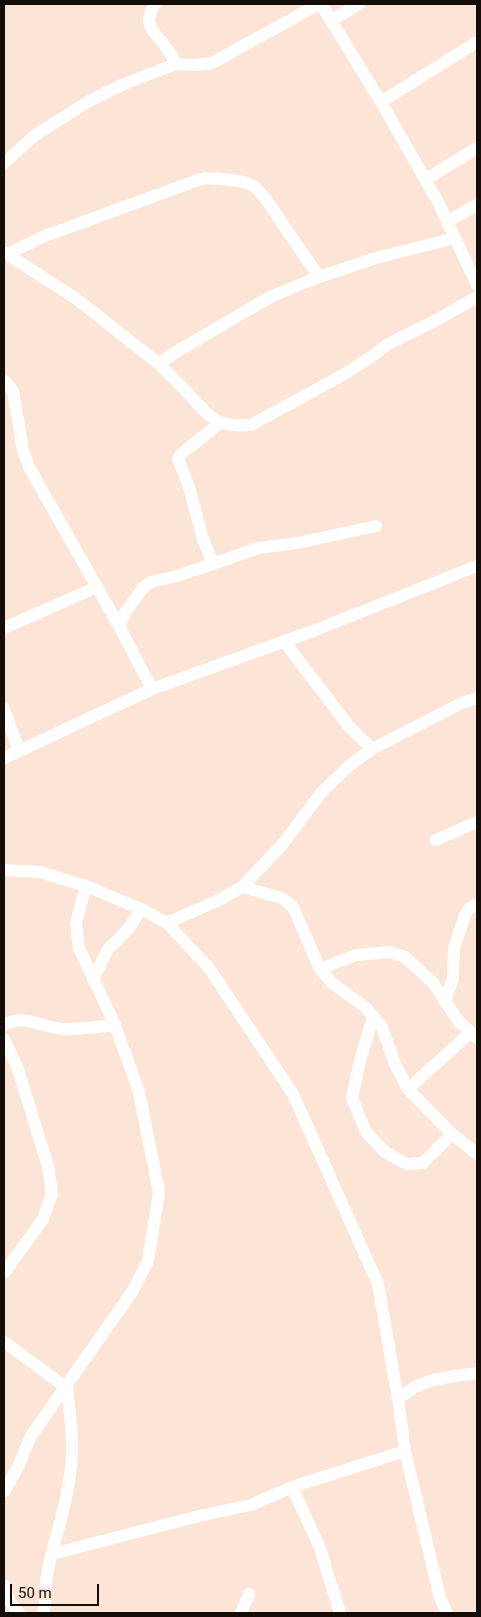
<!DOCTYPE html>
<style>
body{margin:0}
#map{position:relative;width:481px;height:1617px;overflow:hidden;background:#fce5d6;font-family:Roboto,sans-serif}
canvas{display:block}
.frame{position:absolute;inset:0;border:5px solid #140d08;pointer-events:none}
.scale{position:absolute;left:10px;top:1584px;width:89px;height:22px;box-sizing:border-box;border:2px solid #140d08;border-top:0;padding-left:6px;font-size:15px;line-height:18px;white-space:nowrap;color:#140d08;-webkit-text-stroke:4px #fce5d6;paint-order:stroke}
</style>
<div id="map">
<canvas width="481" height="1617"></canvas>
<div class="frame"></div>
<div class="scale">50 m</div>
</div>
<script>
const g = document.querySelector('canvas').getContext('2d');
g.lineJoin = 'round';
function stroke(path, color, width, dash) { g.strokeStyle = color; g.lineWidth = width; g.lineCap = dash ? 'butt' : 'round'; g.setLineDash(dash || []); g.stroke(path); }
stroke(new Path2D(`
 M 155,4 C 142,25 153,30 165,46 C 170,52 173,58 176,64
 M 321,4 L 381,102 L 438,202 L 477,285
 M 332,20 L 359,4
 M 381,102 L 477,42
 M 4,163 L 34,136 L 62,118 L 91,100 L 124,84 L 176,64 L 193,65 L 212,63 L 319,4
 M 426,179 L 477,148
 M 448,221 L 477,205
 M 4,252 L 78,300 L 159,364 L 176,352 L 270,297 L 319,277 L 376,258 L 455,238
 M 7,254 L 45,236 L 190,183 L 205,178 L 222,179 L 244,182 L 255,187 L 265,198 L 319,277
 M 159,364 C 168,373 177,382 186,391 C 209,416 215,428 251,425 L 343,375 L 374,355 L 388,344 L 433,322 L 477,297
 M 4,380 L 13,391 L 23,450 L 29,467 L 119,626 L 152,689
 M 213,564 L 258,548 L 298,543 L 376,526
 M 119,626 L 126,611 L 143,588 L 151,582 L 177,576 L 213,564 L 203,539 L 189,487 L 178,459 L 181,454 L 220,423
 M 4,628 L 97,587
 M 284,641 L 347,724 L 372,749
 M 4,709 L 19,751
 M 4,758 L 152,689 L 313,631 L 477,566
 M 436,840 L 477,822
 M 4,870 L 40,872 L 86,886 L 141,909 L 167,923 L 209,968 L 293,1094 L 378,1284 L 398,1399 L 405,1451 L 440,1598 L 447,1613
 M 242,887 L 282,898 L 293,907 L 320,969 L 332,983 L 365,1007 L 382,1027 L 395,1064 L 408,1089 L 452,1134 L 477,1154
 M 167,923 L 221,899 L 242,887 L 282,845 L 321,793 L 349,766 L 372,749 L 460,704 L 477,698
 M 320,969 L 356,955 L 390,952 L 405,957 L 433,983 L 459,1022 L 477,1038
 M 93,979 L 108,949 L 129,928 L 141,909
 M 445,1001 L 453,978 L 454,948 L 465,915 L 469,909 L 477,904
 M 373,1017 L 360,1061 L 352,1098 L 366,1132 L 385,1152 L 407,1164 L 423,1163 L 452,1134
 M 4,1025 C 23,1013 44,1028 64,1029 C 82,1029 98,1027 115,1025
 M 4,1039 L 17,1066 L 48,1166 L 52,1194 L 43,1219 L 4,1273
 M 408,1089 L 471,1032
 M 4,1342 L 67,1388 C 70,1417 75,1446 70,1475 C 66,1509 53,1542 47,1575 C 45,1588 47,1601 43,1613
 M 398,1399 C 425,1377 444,1378 477,1373
 M 292,1487 L 320,1548 L 340,1613
 M 4,1492 L 18,1467 L 31,1436 L 132,1292 L 148,1261 L 159,1192 L 139,1092 L 115,1025 L 79,948 L 76,923 L 86,886
 M 52,1554 L 199,1516 L 251,1505 L 292,1487 L 405,1451
 M 4,1585 L 10,1602 L 19,1613
 M 241,1613 L 249,1594`), '#fff', 12);
</script>
